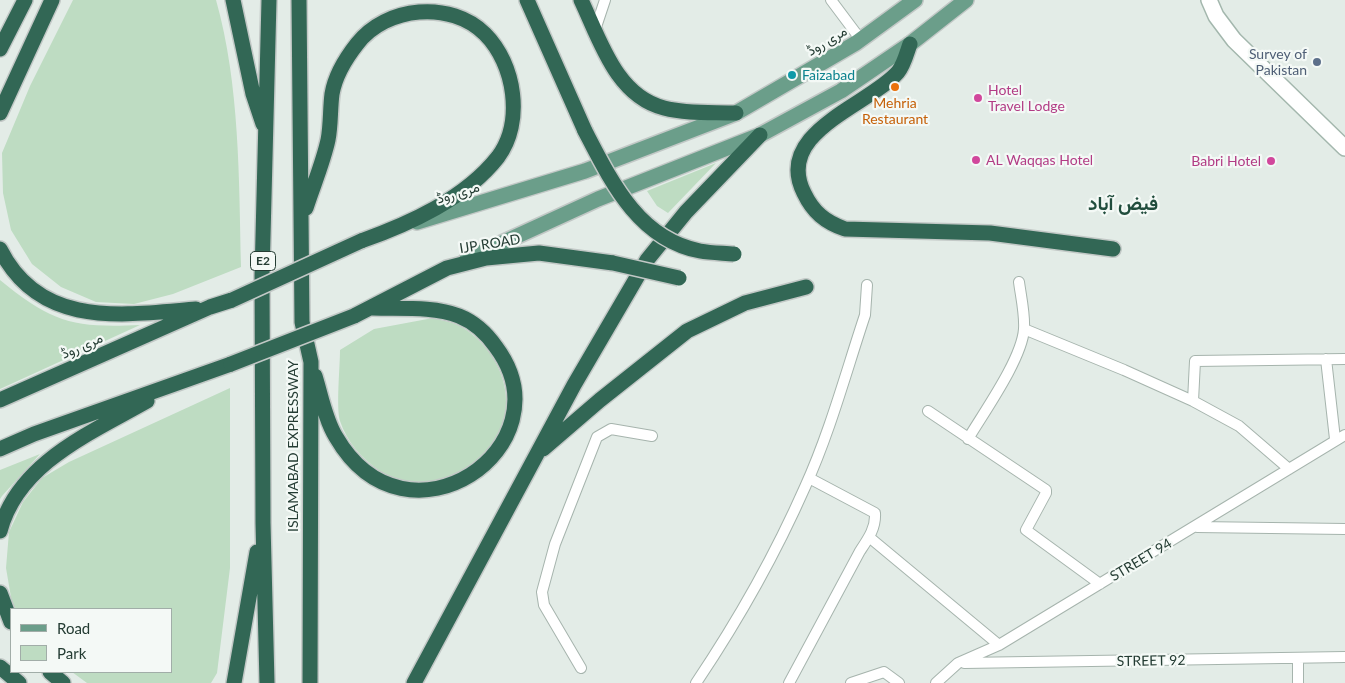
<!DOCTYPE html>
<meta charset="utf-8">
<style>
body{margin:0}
#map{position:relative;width:1345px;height:683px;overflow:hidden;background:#e3ece7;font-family:Lato,sans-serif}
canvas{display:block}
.legend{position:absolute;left:10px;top:608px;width:162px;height:65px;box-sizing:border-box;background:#f4f9f6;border:1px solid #a1ada8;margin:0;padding:6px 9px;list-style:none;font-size:15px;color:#243c33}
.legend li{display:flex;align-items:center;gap:10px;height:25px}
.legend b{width:25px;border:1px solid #a1ada8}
</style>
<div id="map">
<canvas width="1345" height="683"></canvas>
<ul class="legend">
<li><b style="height:6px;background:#6b9e8a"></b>Road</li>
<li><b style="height:14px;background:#bedcc2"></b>Park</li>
</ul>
</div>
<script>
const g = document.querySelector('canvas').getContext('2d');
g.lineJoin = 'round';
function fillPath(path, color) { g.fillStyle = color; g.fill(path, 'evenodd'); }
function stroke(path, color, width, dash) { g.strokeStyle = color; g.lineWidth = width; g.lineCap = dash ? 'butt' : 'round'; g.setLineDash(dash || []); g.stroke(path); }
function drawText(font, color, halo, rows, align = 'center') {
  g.font = font + ' Lato,Vazirmatn,sans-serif'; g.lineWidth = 4.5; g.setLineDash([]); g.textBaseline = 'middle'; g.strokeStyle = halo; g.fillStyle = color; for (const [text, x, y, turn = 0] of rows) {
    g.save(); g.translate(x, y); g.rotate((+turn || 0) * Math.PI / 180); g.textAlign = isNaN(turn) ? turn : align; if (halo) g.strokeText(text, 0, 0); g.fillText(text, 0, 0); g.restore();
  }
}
fillPath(new Path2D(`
 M 73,0 L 216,0 C 240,85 239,179 241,267 L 173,294 L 134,304 L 96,302 L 61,287 L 32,264 L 11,230 L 3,193 L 2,153 L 30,86 Z
 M 716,163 L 668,213 L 657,206 L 647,191 Z
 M 0,280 C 52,323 74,328 140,325 L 0,389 Z
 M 433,318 C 442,321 454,322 462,327 C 502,352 520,402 494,445 C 472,481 415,495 380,471 C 362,459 347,442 340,421 C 336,407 340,367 340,350 L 374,329 Z
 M 230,388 L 230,568 L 217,673 L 211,683 L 87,683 L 72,672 L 171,672 L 171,609 L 16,609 L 12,603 L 6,568 L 9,532 L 23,502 L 42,478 L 69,462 Z
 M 40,454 L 2,496 L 0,499 L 0,470 Z`), '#bedcc2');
const street = new Path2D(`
 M 831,0 L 861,40
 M 595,30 L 605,0
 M 1024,329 L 1124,370 L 1193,401 L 1239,426 L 1289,469
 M 1326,359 L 1335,439
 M 1193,401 L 1195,361 L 1345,359
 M 928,411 L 1046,490 L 1046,493 L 1026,530 L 1100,584
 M 968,439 C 984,412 1022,359 1024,329 C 1025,314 1021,297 1019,282
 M 1197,527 L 1345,529
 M 869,537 L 999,645
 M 964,663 L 1345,657
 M 581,668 L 544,605 L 542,592 L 555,544 L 597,437 L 611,429 L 652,436
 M 696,683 C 737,622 775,555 805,487 C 830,432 846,372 865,315 L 867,285
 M 789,683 L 860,551 C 868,539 876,528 875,513 L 809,478
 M 851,683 L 884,672 L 899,683
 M 936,683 L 958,663 L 999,645 L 1345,435
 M 1298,683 L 1298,658`);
const secondary = new Path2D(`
 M 1209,0 L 1216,16 L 1234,40 L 1345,148`);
const primary = new Path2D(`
 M 417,222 L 585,171 L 736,113 L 856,43 L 915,0
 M 467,259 L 598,199 L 760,135 L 841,91 L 910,44 L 966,0`);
const highway = new Path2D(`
 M 233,0 L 253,94 L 263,124
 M 299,0 L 302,322 L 311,362 L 310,683
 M 527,0 L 585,131
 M 581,0 C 600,40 616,96 664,108 C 687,114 713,112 736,113
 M 910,44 C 907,52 904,65 898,72 C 870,105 773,132 804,193 C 813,212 825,222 845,229 L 990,233 L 1113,249
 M 0,49 L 25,0
 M 0,113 L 52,0
 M 306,208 C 313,186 323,163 328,140 C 331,125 330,109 332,94 C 335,76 346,58 357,44 C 386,6 451,0 485,34 C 515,64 524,122 498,157 C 465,199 409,224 361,241
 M 0,249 C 40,329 123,315 196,309
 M 354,316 L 447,268 L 486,258 L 539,253 L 613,263
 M 315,376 C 321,395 325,419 336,437 C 407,559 570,446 496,347 C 487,334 474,322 459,316 C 433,306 400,309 373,308
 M 0,400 L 210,307 L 232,300
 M 0,449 L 34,434 L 231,364
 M 543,449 L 600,400 L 687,331 L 745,303 L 806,287
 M 0,531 C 18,463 91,433 147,401
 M 0,593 L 11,622
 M 0,667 L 19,683
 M 50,672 L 63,683
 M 234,683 L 257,552
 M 267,683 L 263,523 L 262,276 L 269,0
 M 414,683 L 574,385 L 647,260 L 686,212 L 760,135`);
stroke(street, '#a6b4ad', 12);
stroke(secondary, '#a3b7ad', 18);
stroke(primary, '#c2c8c6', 18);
stroke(highway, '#c2c8c6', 18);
stroke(street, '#fff', 10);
stroke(secondary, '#fff', 15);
stroke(primary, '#6b9e8a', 15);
stroke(highway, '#326755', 15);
const highwayBridge = new Path2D(`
 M 585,131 C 611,181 638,239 700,251 C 711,253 723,253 734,254
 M 613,263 L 679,278
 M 232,300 L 361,241
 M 231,364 L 354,316`);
stroke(highwayBridge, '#c2c8c6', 18, []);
stroke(highwayBridge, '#326755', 15);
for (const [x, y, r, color] of [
 [1317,62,5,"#5c6f8a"],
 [792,75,5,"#0f9aa8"],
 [895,87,5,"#e8710a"],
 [978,98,5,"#d1479c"],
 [976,160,5,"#d1479c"],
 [1271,161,5,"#d1479c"]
]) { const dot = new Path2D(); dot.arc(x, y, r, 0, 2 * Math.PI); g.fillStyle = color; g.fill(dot); stroke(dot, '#f4f9f6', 2); }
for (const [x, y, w] of [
 [263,261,25]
]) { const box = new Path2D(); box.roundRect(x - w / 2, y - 9.5, w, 19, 4); g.fillStyle = '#f4f9f6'; g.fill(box); stroke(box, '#243c33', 1); }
drawText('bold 12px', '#243c33', null, [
 ["E2",263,261]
]);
drawText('14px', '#243c33', '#f4f9f6', [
 ["مری روڈ",827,41,-31],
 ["مری روڈ",458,193,-17],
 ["IJP ROAD",490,244,-9],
 ["مری روڈ",82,346,-24],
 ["ISLAMABAD EXPRESSWAY",293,446,-90],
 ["STREET 94",1141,560,-31],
 ["STREET 92",1151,661,-1]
]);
drawText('14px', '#4e5e75', '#f4f9f6', [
 ["Survey of",1307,54],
 ["Pakistan",1307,70]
], 'right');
drawText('14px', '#0d838f', '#f4f9f6', [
 ["Faizabad",802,75]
], 'left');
drawText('14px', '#b23c85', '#f4f9f6', [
 ["Hotel",988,90],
 ["Travel Lodge",988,106],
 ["AL Waqqas Hotel",986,160],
 ["Babri Hotel",1261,161,"right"]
], 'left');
drawText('14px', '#c56008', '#f4f9f6', [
 ["Mehria",895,103],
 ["Restaurant",895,119]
]);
drawText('bold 19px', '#214d3d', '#f4f9f6', [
 ["فیض آباد",1123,204]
]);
</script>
